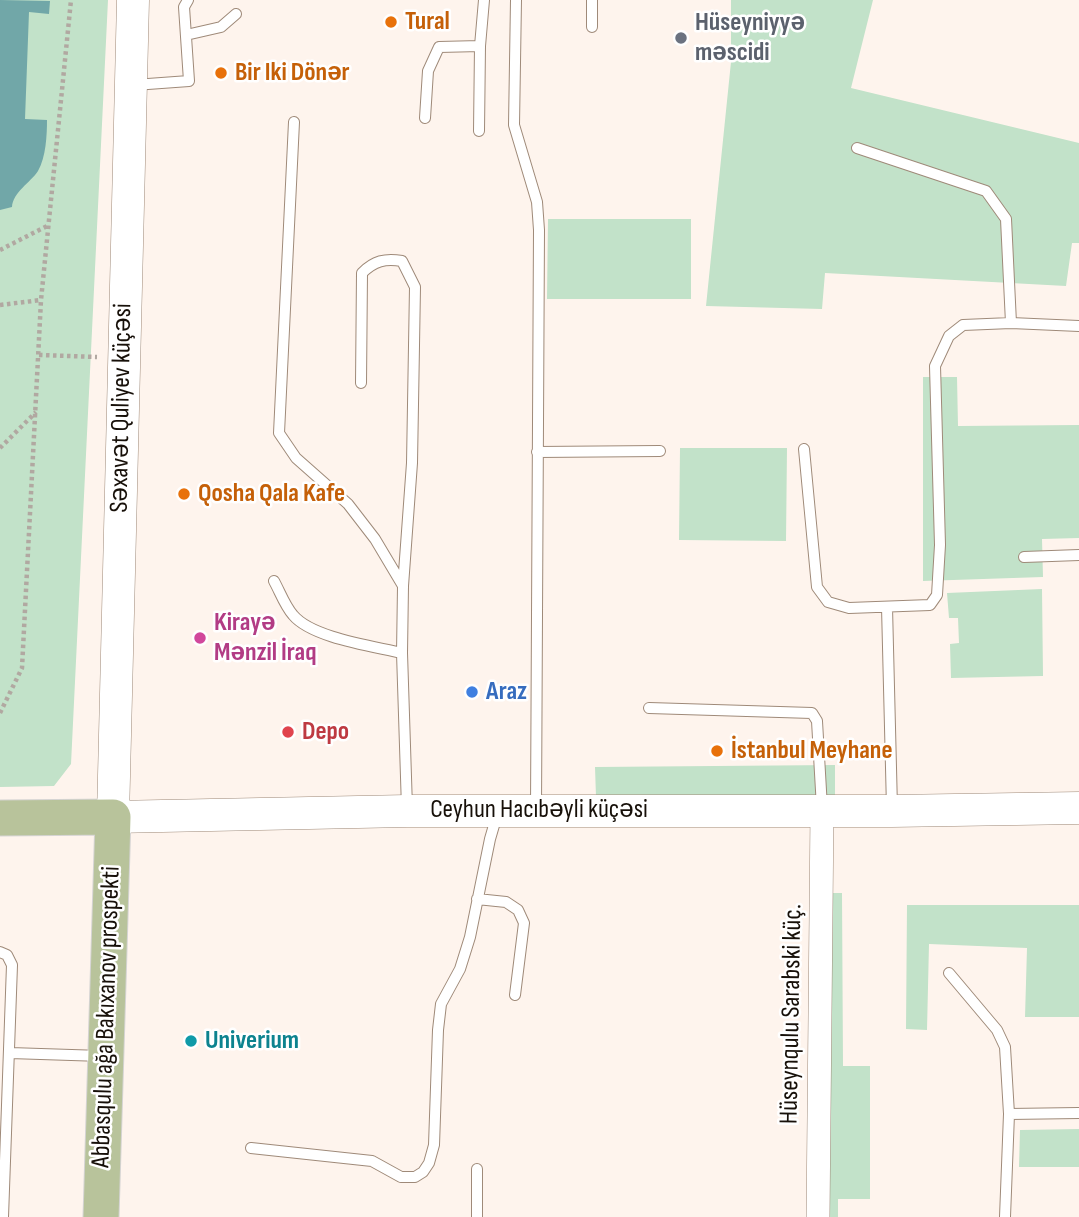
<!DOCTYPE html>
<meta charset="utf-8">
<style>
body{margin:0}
canvas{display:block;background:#fef4ed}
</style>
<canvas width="1079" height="1217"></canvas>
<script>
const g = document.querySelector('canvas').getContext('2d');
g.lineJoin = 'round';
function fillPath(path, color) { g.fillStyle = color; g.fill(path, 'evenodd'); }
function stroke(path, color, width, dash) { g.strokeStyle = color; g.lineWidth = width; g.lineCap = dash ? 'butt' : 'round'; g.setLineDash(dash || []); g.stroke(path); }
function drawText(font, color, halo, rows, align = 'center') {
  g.font = font + ' "Sofia Sans Condensed",sans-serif'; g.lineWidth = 5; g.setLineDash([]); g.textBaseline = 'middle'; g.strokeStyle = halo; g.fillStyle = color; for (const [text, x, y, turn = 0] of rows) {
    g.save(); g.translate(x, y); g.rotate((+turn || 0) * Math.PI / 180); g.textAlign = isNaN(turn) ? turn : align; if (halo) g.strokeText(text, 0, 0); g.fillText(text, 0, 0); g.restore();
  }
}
fillPath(new Path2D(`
 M 0,0 L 108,0 L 71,764 L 54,786 L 0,787 Z
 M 731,0 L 873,0 L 851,88 L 1079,143 L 1079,243 L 1072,243 L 1066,286 L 825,273 L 822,309 L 706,306 L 731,62 Z
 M 548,219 L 691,219 L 691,299 L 547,299 Z
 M 923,377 L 957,377 L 958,426 L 1079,425 L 1079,538 L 1042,539 L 1043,577 L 923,581 Z
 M 680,448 L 787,448 L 786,541 L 679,540 Z
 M 1042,589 L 1043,676 L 951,678 L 950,644 L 959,643 L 958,618 L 949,618 L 947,593 Z
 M 835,765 L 835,795 L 596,797 L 595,767 Z
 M 832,893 L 842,893 L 843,1066 L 870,1066 L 870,1199 L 838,1199 L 838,1217 L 829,1217 Z
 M 907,905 L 1079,905 L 1079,1017 L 1025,1017 L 1027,948 L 929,944 L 927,1030 L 906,1029 Z
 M 1079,1129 L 1079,1167 L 1019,1167 L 1020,1130 Z`), '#c2e2c9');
fillPath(new Path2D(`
 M 0,0 L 50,1 L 49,14 L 29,12 L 25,119 L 47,120 C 47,135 46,157 38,171 C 30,183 13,192 12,207 L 0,210 Z`), '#71a7a8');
const service = new Path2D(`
 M 516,0 L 514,125 L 537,202 L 539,230 L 536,807
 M 592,0 L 592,27
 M 186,35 L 221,27 L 236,14
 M 134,85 L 189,81 L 184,7 L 188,0
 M 425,118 L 428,71 L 439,47 L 480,46
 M 294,122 L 279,433 L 296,458 L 348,504 L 375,539 L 403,586
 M 479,131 L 480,46 L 484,0
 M 857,148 L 986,191 L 1006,219 L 1011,323
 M 361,383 L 362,273 C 374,261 385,258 402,261 L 415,287 L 412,463 L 403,586 L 402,653 L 407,808
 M 804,449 L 817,587 L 828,602 L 849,608 L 930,605 L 937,595 L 940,545 L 935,366 L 949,336 L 963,325 L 1011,323 L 1079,326
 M 537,452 L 660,451
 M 1024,557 L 1079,555
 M 274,581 C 280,592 285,606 293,615 C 312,638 373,646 402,653
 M 887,607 L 892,808
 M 649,708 L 812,713 L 817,721 L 822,808
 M 477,899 L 506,902 L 518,910 L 524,923 L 515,995
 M 0,952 L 7,955 L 12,965 L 3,1217
 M 949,973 L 997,1030 L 1005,1047 L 1009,1114 L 1005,1217
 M 10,1053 L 102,1056
 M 1009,1114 L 1079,1113
 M 251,1148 L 372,1161 L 401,1177 L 415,1177 L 423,1172 L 429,1163 L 434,1145 L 438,1030 L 441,1004 L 460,969 L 470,937 L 490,839 L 497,815
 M 477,1217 L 477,1169`);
const minor = new Path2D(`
 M 818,1217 L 822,811`);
const secondary = new Path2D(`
 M 133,0 L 113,817 L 407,811 L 892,811 L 1079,808`);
const primary = new Path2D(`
 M 0,818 L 113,817 L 101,1217`);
stroke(service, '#9f8a79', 12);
stroke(minor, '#9f8a79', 24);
stroke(secondary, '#9f8a79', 33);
stroke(primary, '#d5d4d3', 37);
stroke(new Path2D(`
 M 0,250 L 49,225
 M 0,305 L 41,300
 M 39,355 L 97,357
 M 0,448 L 36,412
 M 0,713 L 22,668 L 41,300 L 71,0`), '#b1a8a1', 4.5, [3.5, 3.5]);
stroke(service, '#fff', 10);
stroke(minor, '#fff', 23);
stroke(secondary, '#fff', 32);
stroke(primary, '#b8c39b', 35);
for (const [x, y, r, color] of [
 [391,22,7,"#e8710a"],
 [681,38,7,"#6b7280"],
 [221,73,7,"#e8710a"],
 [184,494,7,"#e8710a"],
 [200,638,7,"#d1479c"],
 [472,692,7,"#3f7fe0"],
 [288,732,7,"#e0444e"],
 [717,751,7,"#e8710a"],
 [191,1041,7,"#0f9aa8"]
]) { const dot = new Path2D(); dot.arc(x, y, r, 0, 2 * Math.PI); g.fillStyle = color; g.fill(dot); stroke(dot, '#fff', 2.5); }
drawText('bold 26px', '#c56008', '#fff', [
 ["Tural",405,22],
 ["Bir Iki Dönər",235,73],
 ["Qosha Qala Kafe",198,494],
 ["İstanbul Meyhane",731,751]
], 'left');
drawText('bold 26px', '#5b616d', '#fff', [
 ["Hüseyniyyə",695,23],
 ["məscidi",695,53]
], 'left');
drawText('26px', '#171009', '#fff', [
 ["Səxavət Quliyev küçəsi",122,408,-89],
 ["Ceyhun Hacıbəyli küçəsi",539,810],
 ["Hüseynqulu Sarabski küç.",792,1014,-89],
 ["Abbasqulu ağa Bakıxanov prospekti",107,1017,-88]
]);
drawText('bold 26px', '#b23c85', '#fff', [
 ["Kirayə",214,623],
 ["Mənzil İraq",214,653]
], 'left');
drawText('bold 26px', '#366cbe', '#fff', [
 ["Araz",486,692]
], 'left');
drawText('bold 26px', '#be3a42', '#fff', [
 ["Depo",302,732]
], 'left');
drawText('bold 26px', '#0d838f', '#fff', [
 ["Univerium",205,1041]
], 'left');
</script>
